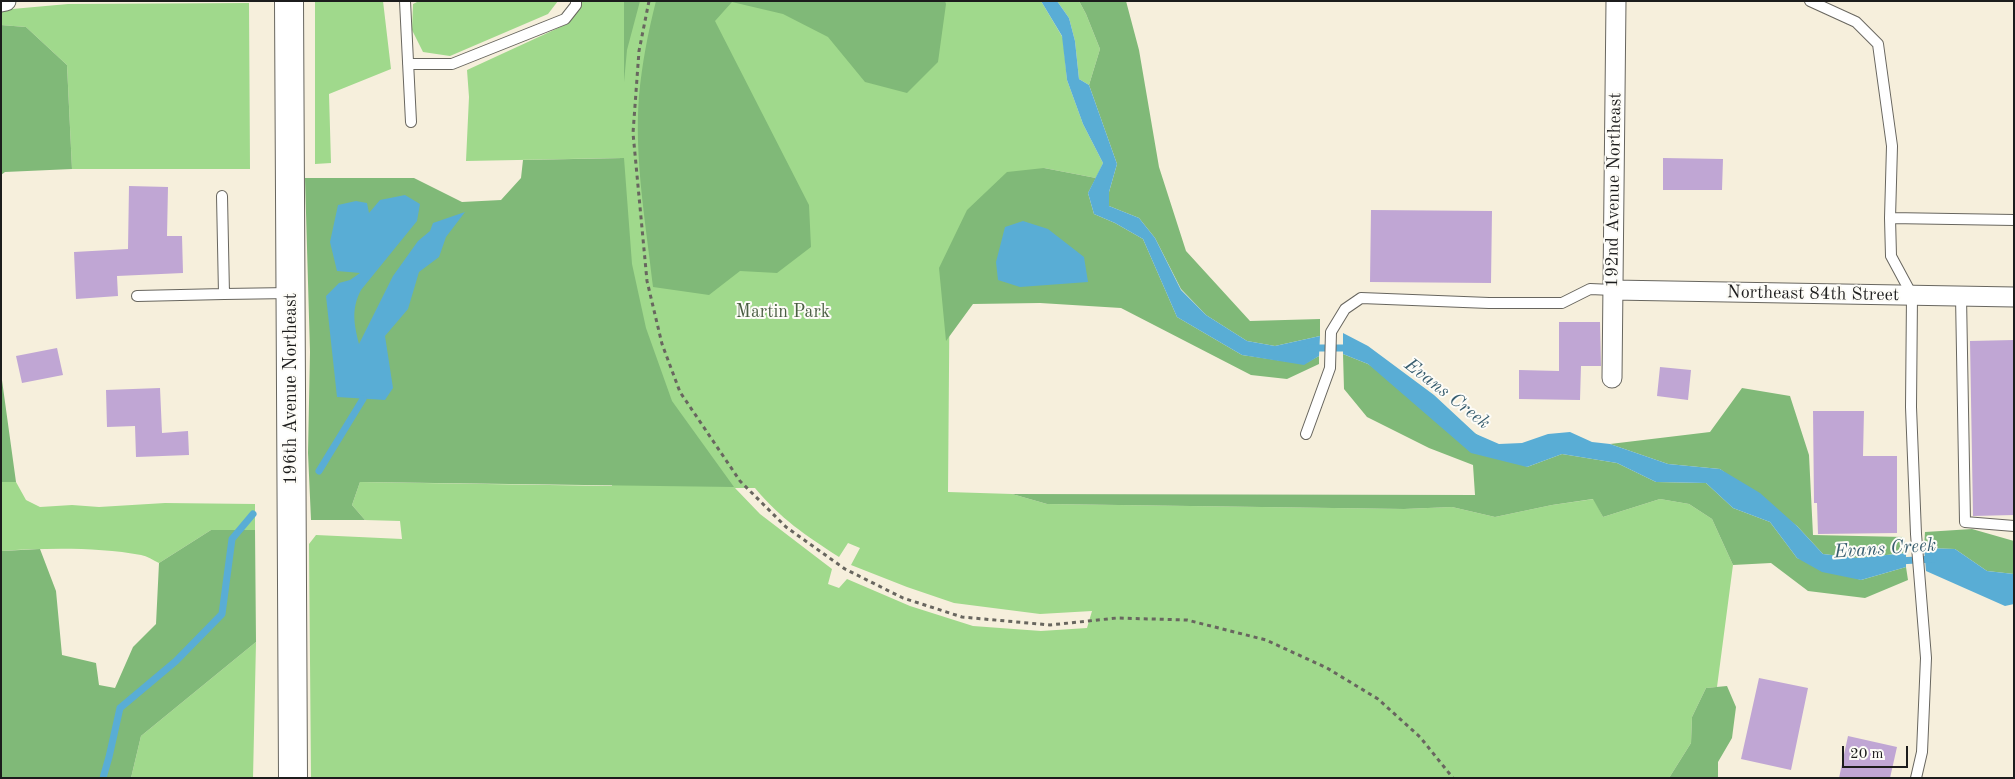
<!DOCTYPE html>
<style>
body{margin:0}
#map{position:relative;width:2015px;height:779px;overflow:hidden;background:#f6efdc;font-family:"Old Standard TT",serif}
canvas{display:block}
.frame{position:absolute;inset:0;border:2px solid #1c1c1c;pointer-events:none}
.scale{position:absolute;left:1842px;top:746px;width:66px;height:22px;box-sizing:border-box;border:2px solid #1c1c1c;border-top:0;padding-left:6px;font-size:15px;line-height:18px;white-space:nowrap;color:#1c1c1c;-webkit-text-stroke:4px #fdfcf7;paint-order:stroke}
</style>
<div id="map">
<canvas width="2015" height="779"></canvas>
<div class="frame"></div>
<div class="scale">20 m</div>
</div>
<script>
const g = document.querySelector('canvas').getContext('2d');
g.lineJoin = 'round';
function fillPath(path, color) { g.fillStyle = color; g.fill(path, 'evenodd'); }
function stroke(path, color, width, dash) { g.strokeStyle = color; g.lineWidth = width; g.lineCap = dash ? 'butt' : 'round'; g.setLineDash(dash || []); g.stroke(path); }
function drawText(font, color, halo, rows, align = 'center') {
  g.font = font + ' "Old Standard TT",serif'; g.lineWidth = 4; g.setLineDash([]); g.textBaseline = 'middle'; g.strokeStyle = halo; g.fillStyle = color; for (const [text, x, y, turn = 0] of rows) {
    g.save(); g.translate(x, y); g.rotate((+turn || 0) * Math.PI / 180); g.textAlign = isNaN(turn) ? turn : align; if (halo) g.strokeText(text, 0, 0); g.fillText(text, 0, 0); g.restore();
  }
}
fillPath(new Path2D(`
 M 315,1 L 383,1 L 391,69 L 329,94 L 331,163 L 315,164 Z
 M 419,1 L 558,1 L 548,14 L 450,56 L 423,52 L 412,30 L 413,4 Z
 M 581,1 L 1041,1 L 1063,38 L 1067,80 L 1083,124 L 1103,163 L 1096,178 L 1044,168 L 950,246 L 948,492 L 1012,494 L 1047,504 L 1404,509 L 1452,507 L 1495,517 L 1552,505 L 1594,499 L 1603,517 L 1660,499 L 1689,504 L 1712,519 L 1733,565 L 1717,687 L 1706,688 L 1692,717 L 1691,743 L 1669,778 L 311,778 L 309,544 L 316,535 L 402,539 L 400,521 L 365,520 L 352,505 L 360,482 L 612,486 L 620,158 L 466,161 L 469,97 L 467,70 L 569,23 ZM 735,488 L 755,488 C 781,519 805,535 839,557 L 848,543 L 860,548 L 851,565 L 907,587 L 954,603 L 1040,614 L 1092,611 L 1087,628 L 1041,631 L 973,626 L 910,606 L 847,579 L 839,588 L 828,584 L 832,569 L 760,514 Z
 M 1057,1 L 1079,1 L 1086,14 L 1100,49 L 1089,85 L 1079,79 L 1075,41 L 1069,18 Z
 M 249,3 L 250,169 L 72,169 L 67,65 L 26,27 L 1,25 L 1,10 L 68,4 Z
 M 1,482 L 16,482 L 26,500 L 40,507 L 72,505 L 99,507 L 165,503 L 255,504 L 255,530 L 211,530 L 159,563 C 153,560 147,556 141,555 C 98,547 45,548 1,551 Z
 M 256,642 L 253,778 L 131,778 L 141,736 Z`), '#a0d98c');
fillPath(new Path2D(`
 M 624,1 L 640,1 L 627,50 L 624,82 Z
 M 656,1 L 945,1 L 946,4 L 938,62 L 907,93 L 865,82 L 828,37 L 783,14 L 732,2 L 715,21 L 809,205 L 811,247 L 777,273 L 740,271 L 709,295 L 653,287 C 646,224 634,159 639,96 C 642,64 648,32 656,1 Z
 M 1079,1 L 1126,1 L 1139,50 L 1159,167 L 1186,251 L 1250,321 L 1320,319 L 1320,336 L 1275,346 L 1247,341 L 1206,315 L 1181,289 L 1155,238 L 1139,218 L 1109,206 L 1109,192 L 1117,164 L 1089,85 L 1100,49 L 1086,14 Z
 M 1,25 L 26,27 L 67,65 L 72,169 L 5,172 L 1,175 Z
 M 624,158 L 632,264 L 646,328 L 672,401 L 734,487 L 360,482 L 352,505 L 365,520 L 311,520 L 308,453 L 310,352 L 305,178 L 414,178 L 462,202 L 501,200 L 521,178 L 523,160 Z
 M 1044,168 L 1096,178 L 1088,193 L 1094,214 L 1115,223 L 1143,239 L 1177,317 L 1242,355 L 1304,364 L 1319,356 L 1319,364 L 1287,379 L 1251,375 L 1121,308 L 1040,303 L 973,304 L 946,341 L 939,268 L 967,210 L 1007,172 Z
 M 1343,354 L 1368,364 L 1527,467 L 1562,454 L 1617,463 L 1656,482 L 1706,483 L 1733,508 L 1770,522 L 1797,558 L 1861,580 L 1906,567 L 1908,580 L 1865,598 L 1808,591 L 1771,563 L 1733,565 L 1712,519 L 1689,504 L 1660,499 L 1603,517 L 1593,499 L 1552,505 L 1495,517 L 1452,507 L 1404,509 L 1047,504 L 1012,494 L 1475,495 L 1473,465 L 1429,448 L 1367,417 L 1344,389 Z
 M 1,373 L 16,482 L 1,482 Z
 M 1742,388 L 1790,396 L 1809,455 L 1813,535 L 1904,537 L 1906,553 L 1857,558 L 1823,554 L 1797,526 L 1720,469 L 1668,464 L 1610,444 L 1710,432 Z
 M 1972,529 L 2014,541 L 2014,574 L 1987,571 L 1955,549 L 1924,548 L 1925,532 Z
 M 211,530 L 255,530 L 256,642 L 141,736 L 131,778 L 1,778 L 1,551 L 40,549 L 56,591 L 62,655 L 96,663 L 99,685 L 115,688 L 133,647 L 156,624 L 159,563 Z
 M 1727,686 L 1736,707 L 1732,738 L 1718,762 L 1718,778 L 1669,778 L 1691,743 L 1692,717 L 1706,688 Z`), '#80b978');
fillPath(new Path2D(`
 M 1041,1 L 1057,1 L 1069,18 L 1075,41 L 1079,79 L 1089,85 L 1117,164 L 1109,192 L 1109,206 L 1139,218 L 1155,238 L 1181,290 L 1206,315 L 1247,341 L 1275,346 L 1320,336 L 1319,356 L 1304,365 L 1242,355 L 1177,317 L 1143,239 L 1115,223 L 1094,214 L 1088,193 L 1103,163 L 1083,124 L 1067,80 L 1062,36 Z
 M 405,195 L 420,204 L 417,221 L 361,290 C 351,309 354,324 359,344 L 393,276 L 418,241 L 430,231 L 433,223 L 465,212 L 446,237 L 439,257 L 419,272 L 408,309 L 385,336 L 393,388 L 385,400 L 337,397 L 326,296 L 339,283 L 350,280 L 360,273 L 337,271 L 330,242 L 338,205 L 356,201 L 367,203 L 369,213 L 380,200 Z
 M 1023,221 L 1048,229 L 1084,257 L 1088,282 L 1020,287 L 998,280 L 996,262 L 1005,227 Z
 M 1343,333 L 1368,346 L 1434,395 L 1476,434 L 1499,444 L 1522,443 L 1548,434 L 1570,432 L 1592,442 L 1610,444 L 1668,464 L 1720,469 L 1760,493 L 1797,526 L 1823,554 L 1857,558 L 1906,553 L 1906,567 L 1861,580 L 1822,572 L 1797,558 L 1770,522 L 1733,508 L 1706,483 L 1656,482 L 1617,463 L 1562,454 L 1527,467 L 1471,453 L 1368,364 L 1343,354 Z
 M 1924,548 L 1955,549 L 1987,571 L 2014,574 L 2014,604 L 2005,606 L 1926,571 Z`), '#59add5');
stroke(new Path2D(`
 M 1311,348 L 1350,348
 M 319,471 L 363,399
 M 1899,561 L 1933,559
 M 103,778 L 109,757 L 120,708 L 176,661 L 222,614 L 232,539 L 253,514`), '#59add5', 7);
fillPath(new Path2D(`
 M 1663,158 L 1723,159 L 1722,190 L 1663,190 Z
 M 129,186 L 168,187 L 167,236 L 182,236 L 183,273 L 117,276 L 118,296 L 76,299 L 74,252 L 128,249 Z
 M 1371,210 L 1492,211 L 1491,283 L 1370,282 Z
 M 1559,322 L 1600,322 L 1601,366 L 1581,366 L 1580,400 L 1519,399 L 1519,370 L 1559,371 Z
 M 2014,340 L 2014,515 L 1973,516 L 1970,341 Z
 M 57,348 L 63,375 L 22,383 L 16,356 Z
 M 1660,367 L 1691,370 L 1688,400 L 1657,396 Z
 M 160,388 L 162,433 L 188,431 L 189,455 L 136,457 L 135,426 L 107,427 L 106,390 Z
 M 1813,411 L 1864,411 L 1863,456 L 1897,456 L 1897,533 L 1818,534 L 1817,503 L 1814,503 Z
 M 1759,678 L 1808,688 L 1791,770 L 1741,759 Z
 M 1848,736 L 1897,747 L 1890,778 L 1839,778 Z`), '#c0a6d4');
const lane = new Path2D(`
 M 405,1 L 411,122
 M 1810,1 L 1856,22 L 1878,44 L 1892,146 L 1890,218 L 1891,256 L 1912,295 L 1911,407 L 1916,534 L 1926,658 L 1922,752 L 1916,778
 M 408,64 L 452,64 L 565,19 L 576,5 L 576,1
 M 222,196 L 224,294 L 290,293
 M 1890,218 L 2014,220
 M 137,296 L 224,294
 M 1961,296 L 1965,522 L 2014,526
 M 1306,434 L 1330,368 L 1331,332 L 1345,309 L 1361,298 L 1489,303 L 1562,303 L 1590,289 L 1613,290`);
const street = new Path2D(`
 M 1,2 L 6,1
 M 1613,290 L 2014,297
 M 1612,378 L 1616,1`);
const secondary = new Path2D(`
 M 289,1 L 293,778`);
stroke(lane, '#68665f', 12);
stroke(street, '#68665f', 21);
stroke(secondary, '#68665f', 30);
stroke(new Path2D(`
 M 649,1 L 639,51 L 633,133 L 647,281 L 662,344 L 680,392 L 740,481 L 786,527 L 845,569 L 903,598 L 962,617 L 1050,625 L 1117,618 L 1187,620 L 1266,640 L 1327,668 L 1378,699 L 1420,737 L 1453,778`), '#68665f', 3, [4, 4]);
stroke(lane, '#fff', 10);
stroke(street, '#fff', 19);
stroke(secondary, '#fff', 28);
drawText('18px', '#1c1c1c', '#fdfcf7', [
 ["192nd Avenue Northeast",1614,190,-89],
 ["Northeast 84th Street",1813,294,1],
 ["196th Avenue Northeast",291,389,-90]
]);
drawText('18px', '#4a5e43', '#fdfcf7', [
 ["Martin Park",783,312]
]);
drawText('italic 19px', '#375d6f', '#fdfcf7', [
 ["Evans Creek",1447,394,38],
 ["Evans Creek",1885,549,-4]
]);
</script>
